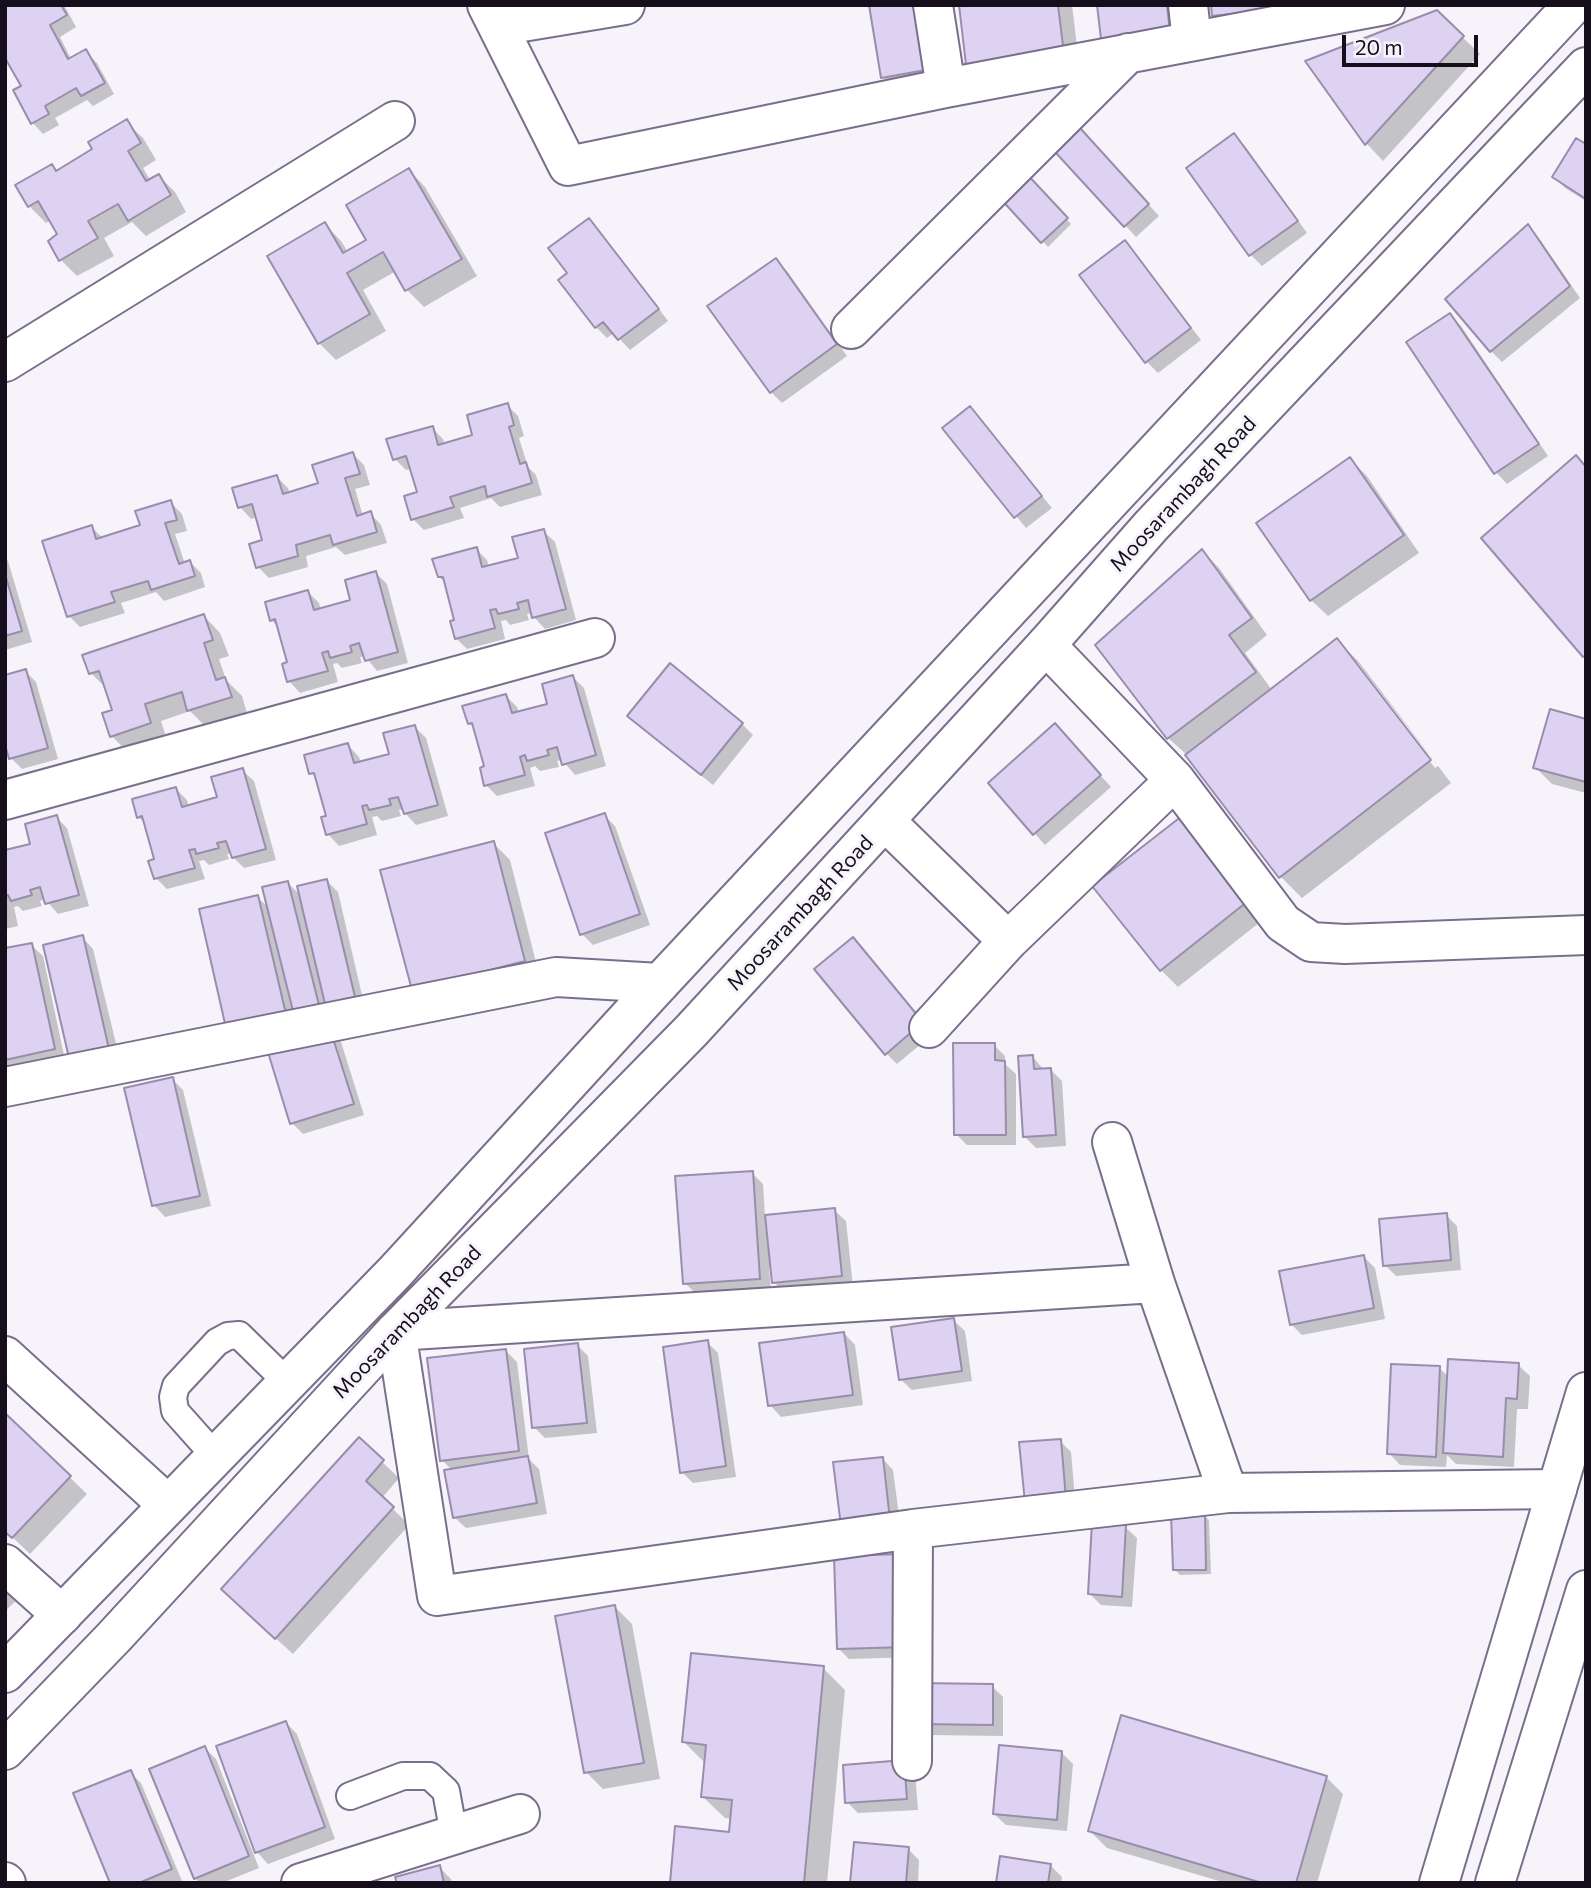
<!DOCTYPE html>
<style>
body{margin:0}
#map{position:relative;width:1591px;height:1888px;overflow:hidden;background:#f6f4fa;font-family:Commissioner,sans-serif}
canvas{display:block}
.frame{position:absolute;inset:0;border:7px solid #140f1a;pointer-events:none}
.scale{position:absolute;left:1342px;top:35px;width:136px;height:32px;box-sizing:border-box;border:4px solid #140f1a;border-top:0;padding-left:9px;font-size:21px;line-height:24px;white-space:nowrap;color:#140f1a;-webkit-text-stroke:5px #f6f4fa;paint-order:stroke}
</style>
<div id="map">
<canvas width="1591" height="1888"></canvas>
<div class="frame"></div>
<div class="scale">20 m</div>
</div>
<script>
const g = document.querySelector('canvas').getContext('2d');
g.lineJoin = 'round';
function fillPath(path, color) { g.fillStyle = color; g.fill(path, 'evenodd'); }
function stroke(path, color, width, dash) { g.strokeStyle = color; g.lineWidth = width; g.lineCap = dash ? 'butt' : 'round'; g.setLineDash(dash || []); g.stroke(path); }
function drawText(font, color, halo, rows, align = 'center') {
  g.font = font + ' Commissioner,sans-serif'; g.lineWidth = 6; g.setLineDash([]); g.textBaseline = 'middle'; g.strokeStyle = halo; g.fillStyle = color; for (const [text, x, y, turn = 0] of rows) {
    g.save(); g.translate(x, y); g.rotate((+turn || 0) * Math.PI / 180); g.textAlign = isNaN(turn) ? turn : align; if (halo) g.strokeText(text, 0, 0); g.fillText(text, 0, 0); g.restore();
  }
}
fillPath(new Path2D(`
 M 8,5 L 64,5 L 76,27 L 60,37 L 71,59 L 85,51 L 97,63 L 114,94 L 93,106 L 87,100 L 55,118 L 59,125 L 43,134 L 32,122 L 23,87 L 9,61 L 5,63 L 5,7 Z
 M 871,5 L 936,81 L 894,88 L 883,77 Z
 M 960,5 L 1072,5 L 1080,71 Z
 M 1099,5 L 1176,5 L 1180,42 Z
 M 1212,5 L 1278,5 L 1279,20 L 1225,26 L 1214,15 Z
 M 1436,12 L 1480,54 L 1383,161 L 1367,144 L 1308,61 Z
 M 126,122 L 143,138 L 156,160 L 143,168 L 150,180 L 159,176 L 175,192 L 186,212 L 146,236 L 132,222 L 104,238 L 114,256 L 77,276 L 61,260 L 60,235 L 51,220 L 46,223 L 29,206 L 52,166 L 58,172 L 94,150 Z
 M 1082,131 L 1159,216 L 1136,237 L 1048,141 Z
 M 1234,135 L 1245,146 L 1307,233 L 1262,266 L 1251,255 Z
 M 1586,146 L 1586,201 L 1565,188 L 1554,177 Z
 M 409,170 L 425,187 L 477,276 L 424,307 L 407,290 L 396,271 L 363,290 L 386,331 L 336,360 L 319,343 L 325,224 L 341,241 L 348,252 L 368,240 Z
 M 1025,175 L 1071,224 L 1048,247 L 1001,197 Z
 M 589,220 L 600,231 L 668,321 L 630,350 L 614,333 L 607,338 L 596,327 L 570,274 Z
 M 1528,227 L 1539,238 L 1580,298 L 1502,362 L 1491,351 Z
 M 1124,242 L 1135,254 L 1201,340 L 1158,373 L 1147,362 L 1081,275 Z
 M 775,260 L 787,271 L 847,356 L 782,403 L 771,392 Z
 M 1450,315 L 1461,326 L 1548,456 L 1507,484 L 1496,472 Z
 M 507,405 L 518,416 L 524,436 L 519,438 L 528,467 L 536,475 L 542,495 L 500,507 L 491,498 L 460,508 L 464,518 L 424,530 L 413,519 L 419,493 L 412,469 L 406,470 L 395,459 L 432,428 L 443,439 L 445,445 L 474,436 Z
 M 970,408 L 1052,508 L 1026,528 L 945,428 Z
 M 353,454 L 364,465 L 370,485 L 355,489 L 363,516 L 370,513 L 381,525 L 387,543 L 345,555 L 336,547 L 306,556 L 308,567 L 269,578 L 258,567 L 265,541 L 257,517 L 251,519 L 240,507 L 234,489 L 277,477 L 288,488 L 290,494 L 320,485 Z
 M 1350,459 L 1367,476 L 1419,553 L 1328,616 L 1311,600 Z
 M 170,502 L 182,514 L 187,531 L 175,534 L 185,564 L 190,562 L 201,573 L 205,587 L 164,601 L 156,592 L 121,603 L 125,613 L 80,627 L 69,616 L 91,527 L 103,538 L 142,526 Z
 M 543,531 L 555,542 L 576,620 L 545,629 L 534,617 L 533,613 L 527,614 L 529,620 L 510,625 L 506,620 L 501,621 L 505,639 L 467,649 L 456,638 L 457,621 L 446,583 L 439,577 L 476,549 L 487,560 L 489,567 L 520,559 Z
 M 1202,551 L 1219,568 L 1267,635 L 1245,653 L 1272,690 L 1337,640 L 1359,662 L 1451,783 L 1302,898 L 1280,876 L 1186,754 L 1168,738 L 1098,645 ZM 1353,662 L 1357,662 L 1438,766 L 1435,768 Z
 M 5,558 L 8,561 L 32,642 L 5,650 Z
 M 376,573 L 387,584 L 408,663 L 377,671 L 365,656 L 360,657 L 362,663 L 342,668 L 337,663 L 333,664 L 338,682 L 300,693 L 289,681 L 289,664 L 279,628 L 271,620 L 308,592 L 319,603 L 321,610 L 352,601 Z
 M 204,616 L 220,633 L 229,656 L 219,659 L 226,680 L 242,696 L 247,713 L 206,727 L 190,711 L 161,721 L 167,740 L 128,753 L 112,736 L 115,711 L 108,690 L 91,673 Z
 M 25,671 L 36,682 L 58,759 L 22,769 L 11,758 L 8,750 L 5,751 L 5,677 Z
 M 573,677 L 584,688 L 606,766 L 575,775 L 562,760 L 557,761 L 559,767 L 540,771 L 535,766 L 530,768 L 535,786 L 497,796 L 486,785 L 486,767 L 476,730 L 469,723 L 506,696 L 517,707 L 519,713 L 550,705 Z
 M 1586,720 L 1586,793 L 1552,784 L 1535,767 Z
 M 742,724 L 753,735 L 713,785 L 641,727 Z
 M 415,727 L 426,738 L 448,816 L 416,825 L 405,813 L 404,809 L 399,810 L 401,816 L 382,821 L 377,816 L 372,817 L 377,835 L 339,846 L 328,834 L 328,817 L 318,779 L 311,773 L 348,745 L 359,757 L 361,763 L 391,755 Z
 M 1066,737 L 1111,787 L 1045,845 L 990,784 Z
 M 242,770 L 254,781 L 276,860 L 244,868 L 233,857 L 232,853 L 227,854 L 229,859 L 209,865 L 204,860 L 199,861 L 205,879 L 167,889 L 156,878 L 156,860 L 146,824 L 138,817 L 176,789 L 187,800 L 189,807 L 219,798 Z
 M 1186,814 L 1269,915 L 1178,987 L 1161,970 Z
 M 604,815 L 615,826 L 650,925 L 593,945 L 582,934 Z
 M 56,817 L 67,828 L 89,906 L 58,914 L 45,899 L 40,901 L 42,906 L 23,911 L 18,906 L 14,907 L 18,926 L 5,929 L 5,852 L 33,845 Z
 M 493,843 L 510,860 L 540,978 L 430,1006 Z
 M 327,881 L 338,892 L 365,1008 L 306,1022 L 292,1008 L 296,1025 L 239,1038 L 257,897 L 269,908 L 287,882 L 301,896 Z
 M 82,937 L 93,949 L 120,1060 L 82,1068 Z
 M 31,945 L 43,956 L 65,1060 L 5,1073 L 5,950 Z
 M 864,950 L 933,1034 L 897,1064 L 886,1053 Z
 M 329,1031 L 341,1042 L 364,1115 L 303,1134 L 292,1123 Z
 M 994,1045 L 1005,1056 L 1005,1064 L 1016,1074 L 1016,1145 L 967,1145 L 956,1134 Z
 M 1032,1056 L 1044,1070 L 1050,1069 L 1062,1081 L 1066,1146 L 1036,1148 L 1025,1137 Z
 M 172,1079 L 183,1090 L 211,1206 L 165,1217 L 154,1205 Z
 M 752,1173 L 763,1184 L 765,1217 L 834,1210 L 846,1221 L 853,1287 L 785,1294 L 774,1282 L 772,1267 L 769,1268 L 771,1290 L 696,1294 L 685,1283 Z
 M 1446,1215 L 1457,1226 L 1461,1270 L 1396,1276 L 1385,1265 Z
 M 1364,1257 L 1375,1268 L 1385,1319 L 1302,1335 L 1291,1324 Z
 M 953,1320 L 965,1331 L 972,1381 L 912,1390 L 900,1379 Z
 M 844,1333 L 855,1345 L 863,1405 L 781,1417 L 770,1405 Z
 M 707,1342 L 718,1353 L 736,1477 L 693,1483 L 682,1472 Z
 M 577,1345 L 588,1356 L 597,1433 L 545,1438 L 534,1427 Z
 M 506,1351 L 517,1362 L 529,1459 L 539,1469 L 547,1514 L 466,1528 L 454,1517 L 453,1471 L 442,1460 Z
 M 1518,1365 L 1530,1376 L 1528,1409 L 1517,1409 L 1514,1467 L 1456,1464 L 1447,1455 L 1446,1467 L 1400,1465 L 1389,1453 L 1439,1368 L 1449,1377 Z
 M 5,1415 L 87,1494 L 30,1554 L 5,1530 Z
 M 359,1440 L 399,1478 L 382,1498 L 409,1525 L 293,1654 L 240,1606 Z
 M 1060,1441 L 1071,1452 L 1076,1510 L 1038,1513 Z
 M 882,1458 L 893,1470 L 901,1531 L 835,1464 Z
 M 1204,1515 L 1209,1520 L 1211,1574 L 1180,1575 L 1175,1570 Z
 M 1125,1527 L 1137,1538 L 1132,1607 L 1101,1605 L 1090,1594 Z
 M 916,1567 L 918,1657 L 849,1659 L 838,1648 Z
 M 5,1588 L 17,1600 L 5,1611 Z
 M 615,1607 L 632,1624 L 660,1779 L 603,1789 L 586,1772 Z
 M 823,1668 L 845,1690 L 827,1883 L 671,1883 L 731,1834 L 732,1819 L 725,1818 L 703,1797 L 706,1764 L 684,1742 Z
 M 918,1684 L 992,1686 L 1003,1697 L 1003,1736 L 929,1735 Z
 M 286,1723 L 297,1734 L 335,1839 L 268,1864 L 257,1852 L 218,1747 Z
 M 205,1748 L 216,1759 L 259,1868 L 222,1883 L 200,1883 L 195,1878 Z
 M 1062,1753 L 1073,1764 L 1067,1831 L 1006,1825 L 994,1814 Z
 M 130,1772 L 141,1783 L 182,1881 L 176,1883 L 111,1883 Z
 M 915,1773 L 918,1810 L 858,1813 L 847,1802 Z
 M 1326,1777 L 1343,1794 L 1317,1883 L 1226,1883 L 1107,1848 L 1090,1831 Z
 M 908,1849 L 919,1860 L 918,1883 L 852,1883 Z
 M 1051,1866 L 1062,1877 L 1061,1883 L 997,1883 Z
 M 439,1867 L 451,1879 L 452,1883 L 399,1883 Z`), '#0003');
const building = new Path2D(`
 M 5,5 L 61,5 L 67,15 L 50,25 L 68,59 L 86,49 L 105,83 L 81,96 L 76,88 L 45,106 L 49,114 L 31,124 L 13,90 L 21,86 L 5,58 Z
 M 869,5 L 915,5 L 926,70 L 881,78 Z
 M 959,5 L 1058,5 L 1064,54 L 966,65 Z
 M 1097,5 L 1167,5 L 1170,32 L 1101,39 Z
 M 1211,5 L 1269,5 L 1269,10 L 1212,16 Z
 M 1437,10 L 1464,36 L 1365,145 L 1305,61 Z
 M 1071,118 L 1149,204 L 1124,227 L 1045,141 Z
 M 127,119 L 141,143 L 128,151 L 146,181 L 159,174 L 171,195 L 128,221 L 118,204 L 88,221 L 98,238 L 59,261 L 48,241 L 57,234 L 38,201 L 28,207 L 15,185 L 52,164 L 56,171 L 92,149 L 88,142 Z
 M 1234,133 L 1298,221 L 1249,256 L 1186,168 Z
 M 1576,138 L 1586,144 L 1586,199 L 1552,177 Z
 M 409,168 L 462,259 L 405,291 L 383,252 L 347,273 L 370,314 L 318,344 L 267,256 L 325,222 L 343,253 L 366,240 L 346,205 Z
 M 1025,172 L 1068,218 L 1041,243 L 999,197 Z
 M 589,218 L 659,309 L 618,340 L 603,322 L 595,328 L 558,280 L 567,273 L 548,248 Z
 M 1528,224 L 1570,286 L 1490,352 L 1445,299 Z
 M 1125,240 L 1191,328 L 1145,363 L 1079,275 Z
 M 776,258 L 837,344 L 770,393 L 707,306 Z
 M 1450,313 L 1539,444 L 1494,474 L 1406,342 Z
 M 508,403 L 514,425 L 509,427 L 520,464 L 526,462 L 532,483 L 487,497 L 485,486 L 450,497 L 454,507 L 411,520 L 404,496 L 417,492 L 406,456 L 393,460 L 386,439 L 433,426 L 438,445 L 472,435 L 467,415 Z
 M 970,406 L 1042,496 L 1014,518 L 942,428 Z
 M 353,452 L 360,474 L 345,478 L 357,516 L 371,511 L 377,532 L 333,545 L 330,535 L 296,545 L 298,556 L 256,568 L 249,544 L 262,540 L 252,504 L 238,508 L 232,488 L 277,475 L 283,494 L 318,483 L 312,465 Z
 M 1576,455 L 1586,467 L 1586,655 L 1583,657 L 1481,538 Z
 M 1350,457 L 1404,535 L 1310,601 L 1256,523 Z
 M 171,500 L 177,520 L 165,523 L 179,564 L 190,560 L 195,576 L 151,590 L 148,581 L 111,592 L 115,602 L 67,617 L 42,541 L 92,525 L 96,539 L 140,525 L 135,511 Z
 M 544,529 L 566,609 L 532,618 L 528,600 L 517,603 L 519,609 L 498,614 L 496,609 L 490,610 L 495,628 L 455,639 L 450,621 L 454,620 L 443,577 L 438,577 L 432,559 L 477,547 L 482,567 L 518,558 L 512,537 Z
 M 1202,549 L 1252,618 L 1229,635 L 1256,672 L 1167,739 L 1095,645 Z
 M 376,571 L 398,652 L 365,661 L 359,643 L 350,646 L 352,652 L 330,658 L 328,651 L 322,653 L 328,671 L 287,682 L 282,664 L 287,662 L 275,619 L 270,621 L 265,602 L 308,590 L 314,610 L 350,600 L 345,580 Z
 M 5,574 L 22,631 L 5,636 Z
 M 204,614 L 213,640 L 204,643 L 216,680 L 225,677 L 232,697 L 187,711 L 182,692 L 145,704 L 151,723 L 110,737 L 102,713 L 112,710 L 99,671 L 89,674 L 82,655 Z
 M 1337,638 L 1431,760 L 1279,878 L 1185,755 Z
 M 670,663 L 743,723 L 701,775 L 627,716 Z
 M 26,669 L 48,748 L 9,759 L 5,745 L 5,675 Z
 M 573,675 L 596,755 L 562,765 L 557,747 L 547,750 L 549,755 L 527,761 L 525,755 L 520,757 L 525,775 L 484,786 L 480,768 L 484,766 L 472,723 L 468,724 L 462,706 L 506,694 L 512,713 L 547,704 L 542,684 Z
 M 1550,709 L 1586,719 L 1586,782 L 1533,768 Z
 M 1055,723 L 1101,775 L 1033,835 L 988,783 Z
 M 415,725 L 438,805 L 404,814 L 398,797 L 389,799 L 391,805 L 369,810 L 367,805 L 362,806 L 367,824 L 326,835 L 321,817 L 326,816 L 314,773 L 309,774 L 304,755 L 348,743 L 354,763 L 389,754 L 383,733 Z
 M 243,768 L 266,849 L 232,858 L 226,841 L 217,843 L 219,848 L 196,854 L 195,849 L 189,850 L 195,868 L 154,879 L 148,861 L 154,859 L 142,816 L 137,818 L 132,799 L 176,787 L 182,807 L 217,797 L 211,777 Z
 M 1187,812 L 1253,897 L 1160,971 L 1092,886 Z
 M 605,813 L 640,914 L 580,935 L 545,833 Z
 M 57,815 L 79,895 L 45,904 L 40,887 L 30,890 L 32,895 L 11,901 L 8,895 L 5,896 L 5,850 L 30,844 L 25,824 Z
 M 494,841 L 525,961 L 412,990 L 380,870 Z
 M 327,879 L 355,997 L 325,1004 L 297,886 Z
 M 288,881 L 319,1005 L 293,1011 L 262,887 Z
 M 258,895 L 286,1014 L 226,1028 L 199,909 Z
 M 83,935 L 109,1049 L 69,1058 L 43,945 Z
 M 853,937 L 923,1022 L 885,1055 L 814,969 Z
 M 32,943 L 55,1049 L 5,1060 L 5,948 Z
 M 330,1029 L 354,1104 L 290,1124 L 267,1049 Z
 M 953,1043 L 995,1043 L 995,1060 L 1005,1061 L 1006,1135 L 954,1135 Z
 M 1033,1055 L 1034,1069 L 1051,1068 L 1056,1135 L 1023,1137 L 1018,1056 Z
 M 173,1077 L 200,1196 L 152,1206 L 124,1088 Z
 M 753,1171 L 760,1279 L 683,1284 L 675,1176 Z
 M 835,1208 L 842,1276 L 772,1283 L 765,1215 Z
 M 1447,1213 L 1451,1260 L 1383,1266 L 1379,1219 Z
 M 1364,1255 L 1374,1308 L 1290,1325 L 1279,1271 Z
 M 954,1318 L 962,1371 L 899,1380 L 891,1327 Z
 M 844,1332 L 853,1395 L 768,1406 L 759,1343 Z
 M 708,1340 L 726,1466 L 680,1473 L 663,1347 Z
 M 578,1343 L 587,1423 L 532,1428 L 524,1349 Z
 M 506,1349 L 519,1451 L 440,1461 L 427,1358 Z
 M 1448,1359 L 1519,1363 L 1517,1399 L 1506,1398 L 1503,1457 L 1443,1453 Z
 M 1391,1364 L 1440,1366 L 1436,1457 L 1387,1454 Z
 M 5,1413 L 71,1476 L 12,1538 L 5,1532 Z
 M 359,1437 L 384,1460 L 366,1481 L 394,1507 L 275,1639 L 221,1589 Z
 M 1061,1439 L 1066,1499 L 1025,1503 L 1019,1442 Z
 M 528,1456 L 537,1503 L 453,1518 L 444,1470 Z
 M 883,1457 L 890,1520 L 841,1526 L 833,1462 Z
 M 1205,1513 L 1206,1570 L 1173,1570 L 1171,1514 Z
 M 1092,1522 L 1126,1525 L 1122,1597 L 1088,1594 Z
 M 905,1554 L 908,1647 L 837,1649 L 834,1556 Z
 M 615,1605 L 644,1763 L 584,1773 L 555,1616 Z
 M 691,1653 L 824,1666 L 804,1883 L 670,1883 L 675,1826 L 729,1832 L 732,1800 L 701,1797 L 706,1745 L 682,1742 Z
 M 917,1683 L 993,1684 L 993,1725 L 916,1724 Z
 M 1121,1715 L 1327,1776 L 1296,1883 L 1262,1883 L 1088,1831 Z
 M 286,1721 L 325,1827 L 255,1853 L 216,1746 Z
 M 999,1745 L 1062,1751 L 1057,1820 L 993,1814 Z
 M 205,1746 L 249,1856 L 194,1879 L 149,1769 Z
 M 904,1760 L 907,1799 L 845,1803 L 843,1765 Z
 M 131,1770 L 172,1869 L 139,1883 L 110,1883 L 73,1793 Z
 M 854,1842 L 909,1847 L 906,1883 L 850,1883 Z
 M 1000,1856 L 1051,1864 L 1048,1883 L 996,1883 Z
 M 440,1865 L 444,1883 L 397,1883 L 395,1877 Z`);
fillPath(building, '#ddd2f2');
stroke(building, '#988dab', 2);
const service = new Path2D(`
 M 216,1457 L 175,1411 L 173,1397 L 176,1386 L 217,1342 L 228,1336 L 239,1335 L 288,1383
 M 350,1796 L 403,1776 L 430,1776 L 446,1791 L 454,1835`);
const minor = new Path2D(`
 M 487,5 L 568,166 L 946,88 L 1385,5
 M 933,5 L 946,88
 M 1188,5 L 1192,41
 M 498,26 L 625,5
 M 851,329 L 1128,53
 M 5,362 L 395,121
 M 1046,645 L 1175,780 L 1283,923 L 1311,942 L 1345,944 L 1586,935
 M 5,800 L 595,638
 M 885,821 L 1008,941
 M 929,1028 L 1008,941 L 1175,780
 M 5,1087 L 556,977 L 660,983
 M 1112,1142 L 1155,1283 L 1228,1493
 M 1155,1283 L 396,1331 L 437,1596 L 913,1529 L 1228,1493 L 1557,1489
 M 5,1356 L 168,1505
 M 5,1564 L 62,1615
 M 912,1761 L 913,1529
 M 5,1882 L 6,1883
 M 301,1883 L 520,1814`);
const tertiary = new Path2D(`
 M 1439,1883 L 1586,1392
 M 1495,1883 L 1586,1590`);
const primary = new Path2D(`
 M 5,1673 L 395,1272 L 660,983 L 1573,5
 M 5,1750 L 114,1637 L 396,1331 L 691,1031 L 1046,645 L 1151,526 L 1586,67`);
stroke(service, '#796f8c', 30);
stroke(minor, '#796f8c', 42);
stroke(tertiary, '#796f8c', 42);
stroke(primary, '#796f8c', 42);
stroke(service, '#fff', 26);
stroke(minor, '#fff', 38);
stroke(tertiary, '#fff', 38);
stroke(primary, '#fff', 38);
drawText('21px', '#140f1a', '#f6f4fa', [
 ["Moosarambagh Road",1183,494,-47],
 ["Moosarambagh Road",800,913,-47],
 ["Moosarambagh Road",407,1322,-46]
]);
</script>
